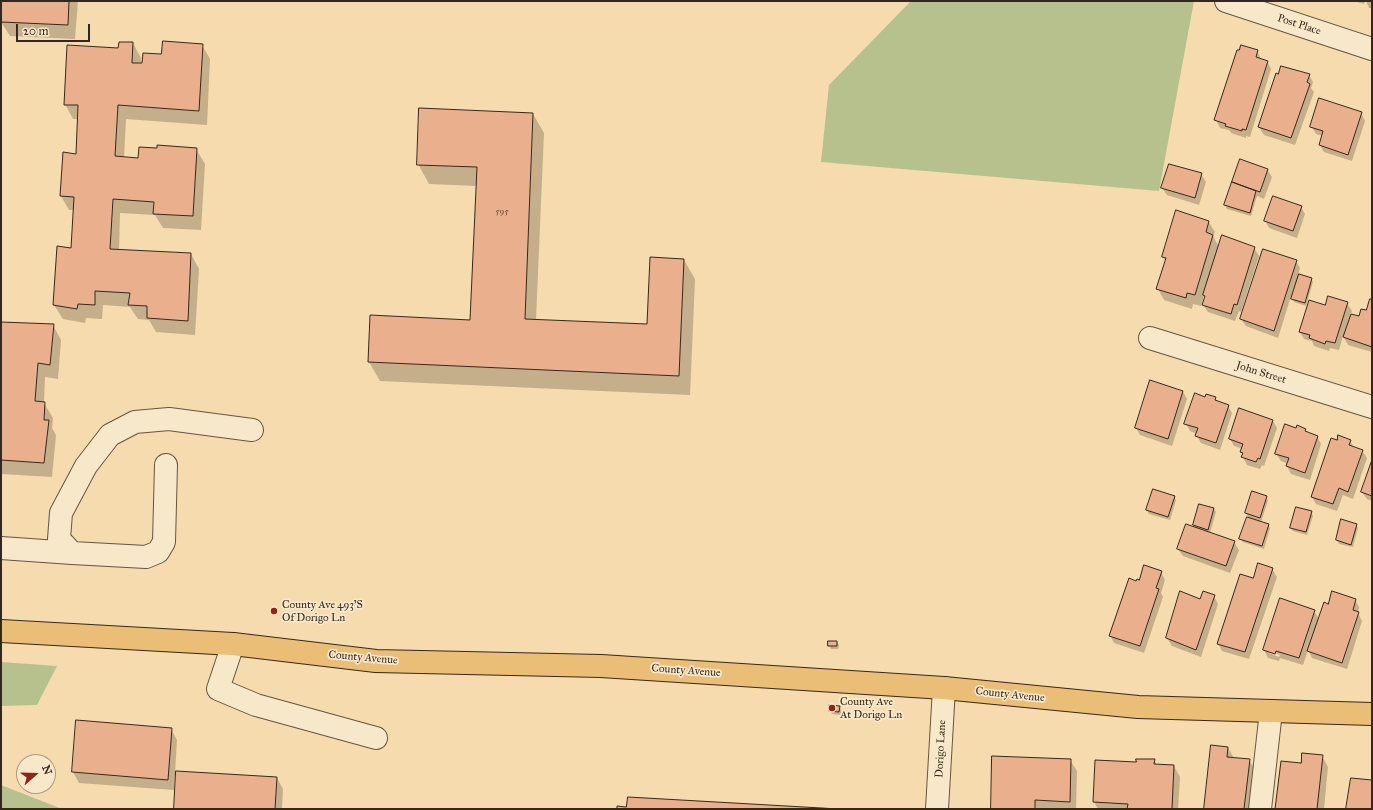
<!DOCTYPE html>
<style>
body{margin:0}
#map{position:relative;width:1373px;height:810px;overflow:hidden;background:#f5dbad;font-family:"IM FELL Great Primer",serif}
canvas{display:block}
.frame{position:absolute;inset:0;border:2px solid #34281e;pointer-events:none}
.north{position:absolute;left:16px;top:754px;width:40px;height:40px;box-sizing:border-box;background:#f8e8ca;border:1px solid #aa9b85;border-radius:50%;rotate:70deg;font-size:11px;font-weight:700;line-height:16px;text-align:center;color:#34281e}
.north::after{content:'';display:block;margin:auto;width:14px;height:18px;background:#8f2418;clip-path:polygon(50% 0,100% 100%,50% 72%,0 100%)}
.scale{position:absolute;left:16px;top:24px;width:74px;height:18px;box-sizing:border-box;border:2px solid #34281e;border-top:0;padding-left:5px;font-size:12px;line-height:14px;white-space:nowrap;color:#34281e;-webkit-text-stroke:3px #f8e8ca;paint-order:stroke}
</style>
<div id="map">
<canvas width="1373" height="810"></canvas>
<div class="frame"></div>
<div class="north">N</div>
<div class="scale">20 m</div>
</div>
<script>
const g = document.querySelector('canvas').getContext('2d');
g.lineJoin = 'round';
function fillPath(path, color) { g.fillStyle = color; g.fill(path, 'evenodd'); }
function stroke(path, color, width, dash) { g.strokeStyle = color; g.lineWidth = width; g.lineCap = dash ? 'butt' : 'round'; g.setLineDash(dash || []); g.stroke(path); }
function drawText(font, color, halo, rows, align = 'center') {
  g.font = font + ' "IM FELL Great Primer",serif'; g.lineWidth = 3.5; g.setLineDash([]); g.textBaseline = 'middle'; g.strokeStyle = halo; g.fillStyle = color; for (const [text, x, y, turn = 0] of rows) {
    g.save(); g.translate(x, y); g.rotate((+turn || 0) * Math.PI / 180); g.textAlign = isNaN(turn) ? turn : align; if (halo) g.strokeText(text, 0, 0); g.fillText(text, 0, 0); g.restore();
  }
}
fillPath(new Path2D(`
 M 911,1 L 1194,1 L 1159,191 L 821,162 L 829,85 Z
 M 1,662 L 57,666 L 37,705 L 1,706 Z
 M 1,785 L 62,809 L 1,809 Z`), '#b7c18d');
fillPath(new Path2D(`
 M 3,1 L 78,1 L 75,39 L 10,36 L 1,22 Z
 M 1354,1 L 1365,1 L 1364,4 Z
 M 1366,1 L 1372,1 L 1372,11 L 1372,8 L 1369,8 Z
 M 133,43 L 141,58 L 141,64 L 162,55 L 202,45 L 210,59 L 207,125 L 126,119 L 124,158 L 139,159 L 196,149 L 205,164 L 201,230 L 163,228 L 155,215 L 120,213 L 119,251 L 191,254 L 199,269 L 195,335 L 156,332 L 149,320 L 138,319 L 130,307 L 103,305 L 102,319 L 86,318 L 85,323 L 63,319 L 54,305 L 72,249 L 74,210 L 69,210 L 61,196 L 77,155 L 78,119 L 73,119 L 65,104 L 119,49 Z
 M 1257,51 L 1261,59 L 1267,61 L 1271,69 L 1250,137 L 1246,136 L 1246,138 L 1231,133 L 1229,130 L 1220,128 L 1216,120 Z
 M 1309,75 L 1313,82 L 1311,88 L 1314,92 L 1295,145 L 1264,135 L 1259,127 Z
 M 1361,113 L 1365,121 L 1352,161 L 1324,152 L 1320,145 L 1323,136 L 1316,134 L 1311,126 Z
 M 533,114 L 544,133 L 536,320 L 648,325 L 684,260 L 695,279 L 690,395 L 380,381 L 369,362 L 471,321 L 477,186 L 429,184 L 418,164 Z
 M 1240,160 L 1267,169 L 1272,177 L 1264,199 L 1257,196 L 1251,216 L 1227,209 L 1225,205 Z
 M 1201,174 L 1206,182 L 1199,205 L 1167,195 L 1162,188 Z
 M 1301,207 L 1305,214 L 1297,238 L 1269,228 L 1265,220 Z
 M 1208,221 L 1215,232 L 1213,236 L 1219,247 L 1254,248 L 1259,256 L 1241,312 L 1239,311 L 1235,321 L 1208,312 L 1203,305 L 1206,298 L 1204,295 L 1201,306 L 1193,304 L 1192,309 L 1164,300 L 1158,289 L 1166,262 L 1163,257 Z
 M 1296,261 L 1300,268 L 1298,275 L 1311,279 L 1313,282 L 1306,306 L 1294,302 L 1291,296 L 1278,338 L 1246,326 L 1241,319 Z
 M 1372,300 L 1372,352 L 1348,345 L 1343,336 L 1339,350 L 1330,348 L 1329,351 L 1314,346 L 1312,341 L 1304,339 L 1300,332 L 1326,306 L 1347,303 L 1352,311 L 1350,315 L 1360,318 L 1367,312 Z
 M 1,323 L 53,325 L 61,340 L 58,379 L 45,377 L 44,403 L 53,418 L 52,428 L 56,435 L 52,477 L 1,474 Z
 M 1183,392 L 1187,399 L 1172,446 L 1140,435 L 1136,428 Z
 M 1205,398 L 1215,398 L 1218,402 L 1228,406 L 1232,413 L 1220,450 L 1201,443 L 1197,436 L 1197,434 L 1190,431 L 1186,424 Z
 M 1273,421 L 1277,428 L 1264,466 L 1262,465 L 1260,469 L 1247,465 L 1243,457 L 1243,455 L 1241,452 L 1243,449 L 1234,446 L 1230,439 Z
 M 1297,429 L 1305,429 L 1307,433 L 1317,436 L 1321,444 L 1310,480 L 1291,474 L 1287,466 L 1288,464 L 1281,461 L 1276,454 Z
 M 1350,441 L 1354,448 L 1362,451 L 1367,458 L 1353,499 L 1343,495 L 1337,511 L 1316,504 L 1312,497 L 1337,442 Z
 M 1372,463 L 1372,501 L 1367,499 L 1362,492 Z
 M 1174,497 L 1176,500 L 1170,520 L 1149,514 L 1147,510 Z
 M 1266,497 L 1268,501 L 1261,522 L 1268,525 L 1270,528 L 1264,549 L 1243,542 L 1241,539 L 1248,517 L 1246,513 Z
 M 1214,509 L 1216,512 L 1210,533 L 1234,542 L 1239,550 L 1230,573 L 1183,556 L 1178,549 L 1197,529 L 1194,525 Z
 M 1311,512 L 1313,516 L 1307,535 L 1293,531 L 1291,528 Z
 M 1356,525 L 1358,528 L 1353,547 L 1339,544 L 1337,540 Z
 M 1272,569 L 1277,577 L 1249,659 L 1222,651 L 1218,643 Z
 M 1161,572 L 1165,580 L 1161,593 L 1163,597 L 1144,653 L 1114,643 L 1110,635 L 1137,582 Z
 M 1214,596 L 1218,604 L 1201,657 L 1172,646 L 1167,638 Z
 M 1280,599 L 1314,611 L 1319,619 L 1328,605 L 1355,600 L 1359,607 L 1358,613 L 1362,621 L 1347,669 L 1312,658 L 1308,650 L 1303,665 L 1280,658 L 1279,661 L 1268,658 L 1264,650 ZM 1269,651 L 1280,655 L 1279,657 L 1269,653 Z
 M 837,642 L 839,645 L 838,649 L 831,649 L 829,645 Z
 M 839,707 L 841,710 L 841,715 L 832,714 L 830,711 Z
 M 171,729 L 177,740 L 174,790 L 79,783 L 73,772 Z
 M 1228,748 L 1234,758 L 1249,760 L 1256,771 L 1252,809 L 1205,809 Z
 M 1322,756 L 1328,767 L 1324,809 L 1276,809 Z
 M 1070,760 L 1077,771 L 1076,809 L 992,809 Z
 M 1154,760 L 1157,765 L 1174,766 L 1180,777 L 1178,809 L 1098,809 L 1094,802 L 1096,761 L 1137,763 Z
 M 277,778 L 283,789 L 282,809 L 175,809 Z`), '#0003');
const building = new Path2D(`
 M 2,1 L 69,1 L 68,25 L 1,22 Z
 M 163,41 L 203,44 L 199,111 L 118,105 L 115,156 L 138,158 L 139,147 L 157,148 L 157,145 L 197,148 L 193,216 L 153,214 L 154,202 L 113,199 L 110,249 L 191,253 L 188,321 L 147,318 L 147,306 L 128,305 L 130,293 L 95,291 L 95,305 L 78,304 L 77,309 L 53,305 L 57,246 L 71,248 L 74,197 L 60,196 L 63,152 L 76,154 L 78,105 L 64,105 L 67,45 L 118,48 L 119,42 L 133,42 L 132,63 L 142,63 L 143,53 L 161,54 Z
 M 1241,45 L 1258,50 L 1256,57 L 1268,61 L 1246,130 L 1242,129 L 1242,131 L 1225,126 L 1226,124 L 1214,120 L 1237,50 L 1239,50 Z
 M 1281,66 L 1310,74 L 1307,82 L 1310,84 L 1291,138 L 1258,127 L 1276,73 L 1278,74 Z
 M 1319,98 L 1362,112 L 1348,155 L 1319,145 L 1323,131 L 1310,127 Z
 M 419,108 L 533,113 L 525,319 L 647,324 L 650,257 L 684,259 L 679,376 L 368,362 L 370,315 L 470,320 L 477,167 L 417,165 Z
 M 1240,159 L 1268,169 L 1260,192 L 1232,182 Z
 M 1169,164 L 1202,173 L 1195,198 L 1161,188 Z
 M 1232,182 L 1256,191 L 1250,213 L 1224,205 Z
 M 1273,196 L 1302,206 L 1293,231 L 1264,221 Z
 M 1176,210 L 1209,221 L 1206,232 L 1213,235 L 1195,295 L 1187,293 L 1186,298 L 1156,289 L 1166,258 L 1162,257 Z
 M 1222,235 L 1255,247 L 1237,305 L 1234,304 L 1231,314 L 1202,305 L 1205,296 L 1203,295 Z
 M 1263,249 L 1297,260 L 1274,331 L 1240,319 Z
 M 1299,274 L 1312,278 L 1305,303 L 1291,299 Z
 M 1328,296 L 1348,302 L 1335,343 L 1326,341 L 1325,344 L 1309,338 L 1310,335 L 1299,332 L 1309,300 L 1325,305 Z
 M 1370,299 L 1372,299 L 1372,347 L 1343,337 L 1351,314 L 1359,316 L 1361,309 L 1366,310 Z
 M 1,322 L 54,324 L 50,365 L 38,363 L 35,401 L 45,402 L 44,420 L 49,420 L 44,463 L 1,460 Z
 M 1150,380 L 1183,391 L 1168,439 L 1135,428 Z
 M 1195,393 L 1205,397 L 1206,394 L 1216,397 L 1215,400 L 1229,405 L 1216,443 L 1195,436 L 1198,428 L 1184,424 Z
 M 1239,408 L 1273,420 L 1260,459 L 1258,458 L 1256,462 L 1241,457 L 1243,453 L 1240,452 L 1243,444 L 1229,439 Z
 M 1285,424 L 1296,428 L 1297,425 L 1306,429 L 1305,431 L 1318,436 L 1305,473 L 1286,466 L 1289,458 L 1275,454 Z
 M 1338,435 L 1351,440 L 1349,445 L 1363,450 L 1348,492 L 1339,488 L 1333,504 L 1311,497 L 1331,438 L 1337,440 Z
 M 1372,460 L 1372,496 L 1361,492 Z
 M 1153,489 L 1175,496 L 1168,517 L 1146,510 Z
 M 1252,491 L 1267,496 L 1260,518 L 1245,513 Z
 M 1199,504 L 1214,508 L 1208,530 L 1193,525 Z
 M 1296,507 L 1312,511 L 1306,532 L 1290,528 Z
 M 1247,517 L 1269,524 L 1262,546 L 1239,539 Z
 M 1341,519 L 1357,524 L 1351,545 L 1336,540 Z
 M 1186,524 L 1235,541 L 1226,566 L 1177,549 Z
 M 1258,563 L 1273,568 L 1245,652 L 1217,644 L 1240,574 L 1253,578 Z
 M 1144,565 L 1162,571 L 1156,588 L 1159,589 L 1140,646 L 1109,636 L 1129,578 L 1136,581 L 1137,579 L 1139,580 Z
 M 1180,591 L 1200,599 L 1203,591 L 1215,595 L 1196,650 L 1166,638 Z
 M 1332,591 L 1356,599 L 1353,610 L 1359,612 L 1342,663 L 1307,651 L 1324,602 L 1328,604 Z
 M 1280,598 L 1315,610 L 1299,658 L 1276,651 L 1275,654 L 1263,650 Z
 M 828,641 L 837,641 L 837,646 L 828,646 Z
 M 829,705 L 840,706 L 839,712 L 829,711 Z
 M 76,720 L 172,728 L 168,780 L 72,772 Z
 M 1211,745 L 1228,747 L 1227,757 L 1250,759 L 1244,809 L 1204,809 Z
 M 1302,753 L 1323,755 L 1317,809 L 1275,809 L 1281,761 L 1301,763 Z
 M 992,756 L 1071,759 L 1070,802 L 1035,800 L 1035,809 L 991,809 Z
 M 1136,759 L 1155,759 L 1154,764 L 1174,765 L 1172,809 L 1127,809 L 1128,804 L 1093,802 L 1095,760 L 1136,762 Z
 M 176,771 L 277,777 L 275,809 L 174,809 Z
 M 1351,778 L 1372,780 L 1372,809 L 1346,809 Z
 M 628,797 L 839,809 L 617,809 L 617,806 L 626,807 Z`);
fillPath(building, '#eab08e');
stroke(building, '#34281e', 1);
const minor = new Path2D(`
 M 1226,1 L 1372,49
 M 1150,338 L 1372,407
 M 166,465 L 164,542 L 158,552 L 146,557 L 72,553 L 59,539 L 61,513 L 86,466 L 110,435 L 135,422 L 169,419 L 252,430
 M 1,548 L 72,553
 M 233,644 L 218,689 L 256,705 L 376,738
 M 937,809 L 944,688
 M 1260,809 L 1271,711`);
const major = new Path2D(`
 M 1,631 L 233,644 L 376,661 L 601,666 L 944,688 L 1138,707 L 1372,714`);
stroke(minor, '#645542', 24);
stroke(major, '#34281e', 24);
stroke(minor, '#f8e8ca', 22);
stroke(major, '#eabe76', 22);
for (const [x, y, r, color] of [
 [274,611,4,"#8f2418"],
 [832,708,4,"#8f2418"]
]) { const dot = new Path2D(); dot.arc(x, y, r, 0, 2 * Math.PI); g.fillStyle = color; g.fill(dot); stroke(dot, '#f8e8ca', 1.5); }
drawText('9px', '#624a3a', null, [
 ["595",502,212]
]);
drawText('11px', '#34281e', '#f8e8ca', [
 ["Post Place",1299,25,18],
 ["John Street",1261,373,17],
 ["County Avenue",363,658,5],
 ["County Avenue",686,671,4],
 ["County Avenue",1010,695,6],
 ["Dorigo Lane",941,749,-87]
]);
drawText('11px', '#34281e', '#f8e8ca', [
 ["County Ave 493'S",282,605],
 ["Of Dorigo Ln",282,618],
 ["County Ave",840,702],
 ["At Dorigo Ln",840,715]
], 'left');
</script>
